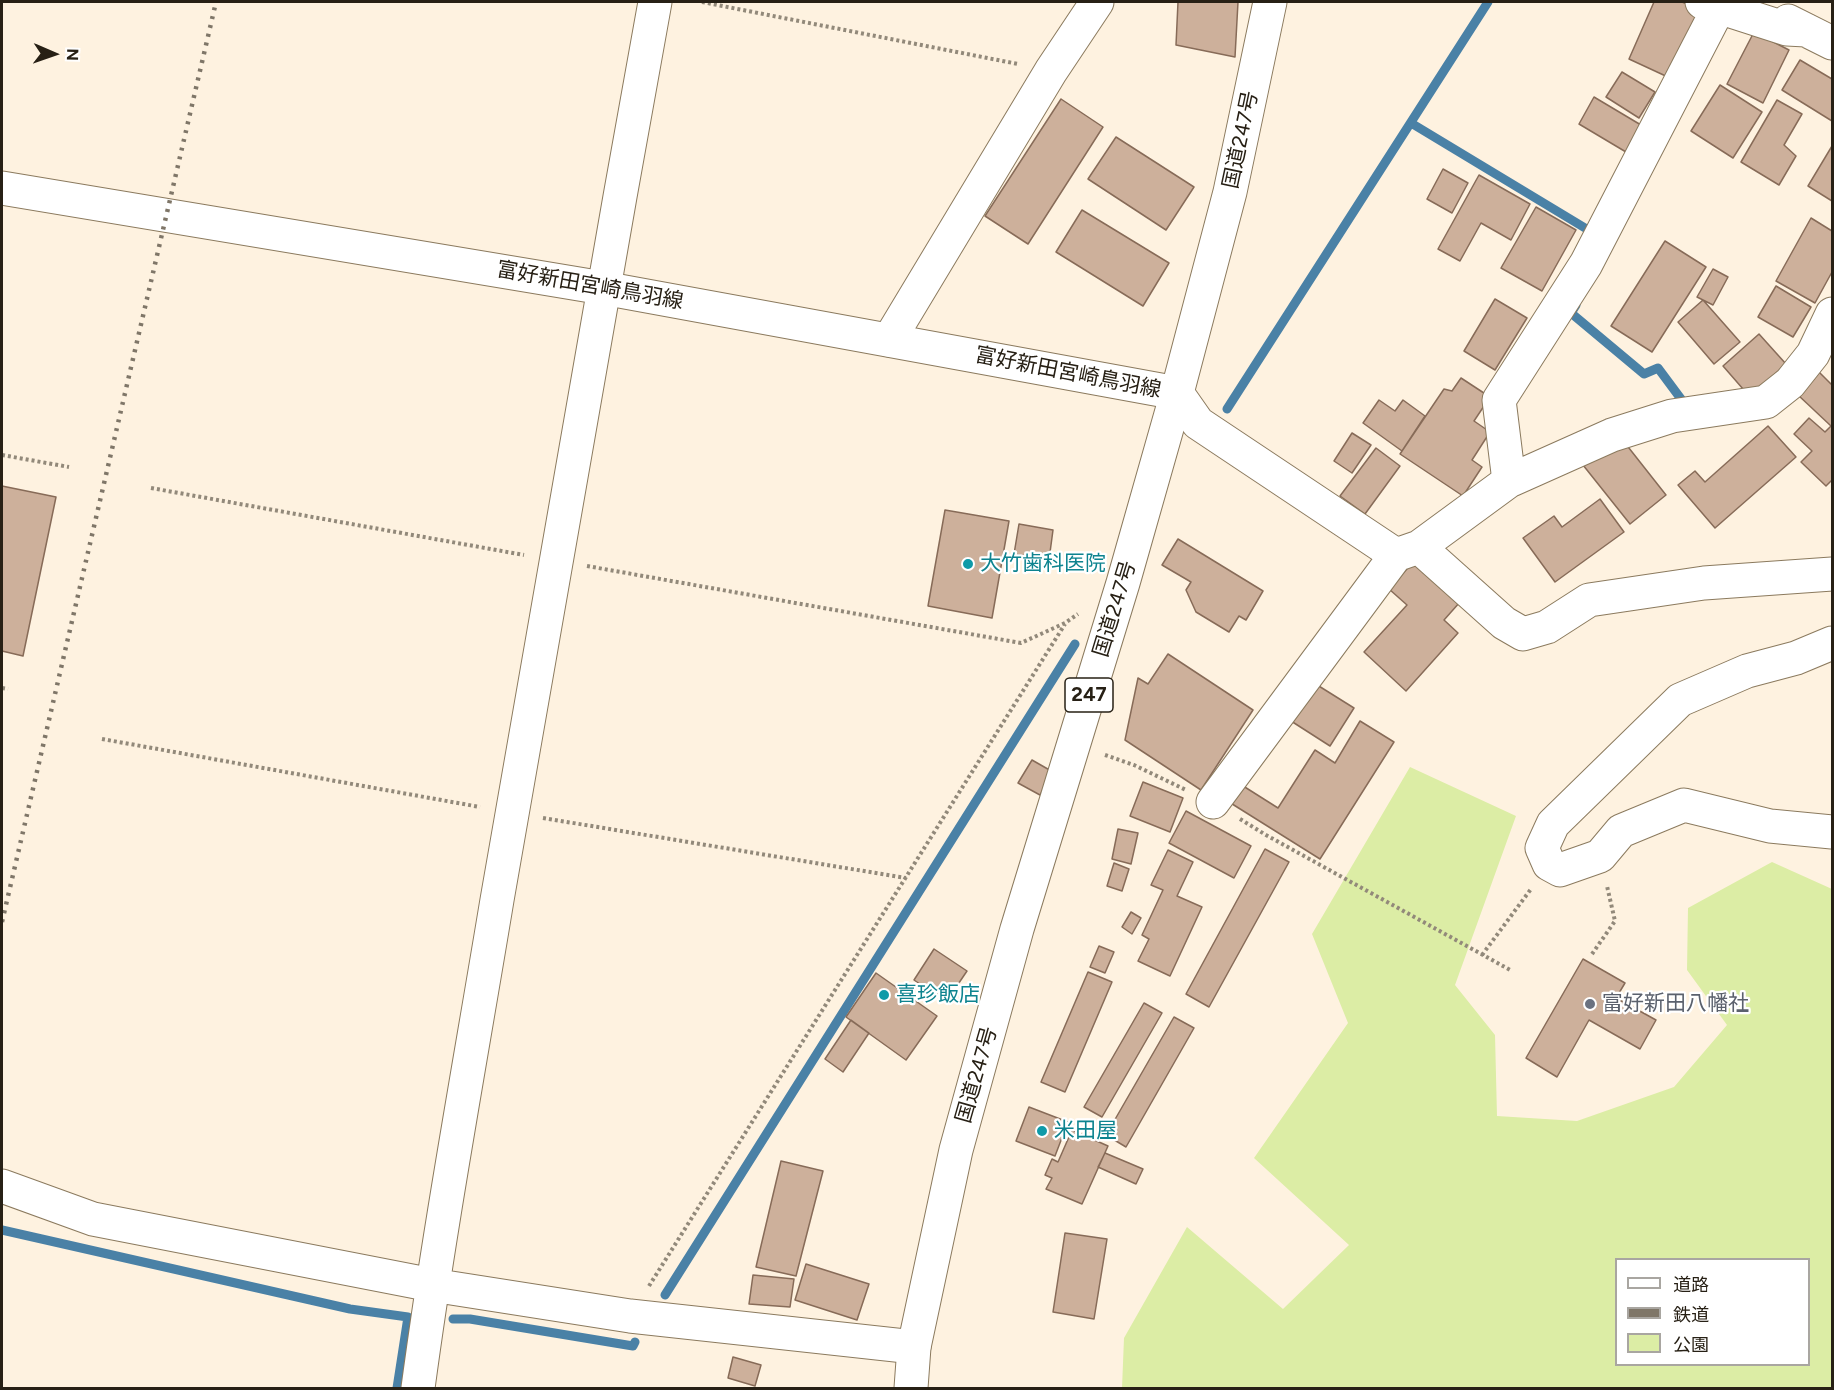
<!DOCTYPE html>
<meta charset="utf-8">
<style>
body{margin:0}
#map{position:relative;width:1834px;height:1390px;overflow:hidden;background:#fef2e0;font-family:Figtree,"Noto Sans JP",sans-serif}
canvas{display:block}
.frame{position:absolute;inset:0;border:3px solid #272015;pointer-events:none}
.legend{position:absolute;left:1615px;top:1258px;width:195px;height:108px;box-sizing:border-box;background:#fff;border:2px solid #a9a6a1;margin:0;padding:8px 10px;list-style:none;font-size:18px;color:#272015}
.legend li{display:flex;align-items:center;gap:12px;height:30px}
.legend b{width:30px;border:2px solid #a9a6a1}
.north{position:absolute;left:24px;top:24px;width:60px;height:60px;-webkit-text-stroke:4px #fff;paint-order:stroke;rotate:92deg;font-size:16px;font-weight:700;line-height:24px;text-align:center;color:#272015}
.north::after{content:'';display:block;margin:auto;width:21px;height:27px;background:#272015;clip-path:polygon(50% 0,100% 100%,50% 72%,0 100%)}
</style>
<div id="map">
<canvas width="1834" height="1390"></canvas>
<div class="frame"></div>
<ul class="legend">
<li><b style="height:8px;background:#fff"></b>道路</li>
<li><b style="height:8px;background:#7f7668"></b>鉄道</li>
<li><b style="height:16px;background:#dceda5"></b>公園</li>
</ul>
<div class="north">N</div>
</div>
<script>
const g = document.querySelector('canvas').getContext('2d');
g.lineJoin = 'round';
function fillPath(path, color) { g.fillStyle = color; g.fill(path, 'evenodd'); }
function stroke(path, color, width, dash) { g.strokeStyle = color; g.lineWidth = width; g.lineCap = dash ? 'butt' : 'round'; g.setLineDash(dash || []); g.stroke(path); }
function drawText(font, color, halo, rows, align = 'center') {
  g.font = font + ' Figtree,"Noto Sans JP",sans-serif'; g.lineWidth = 4.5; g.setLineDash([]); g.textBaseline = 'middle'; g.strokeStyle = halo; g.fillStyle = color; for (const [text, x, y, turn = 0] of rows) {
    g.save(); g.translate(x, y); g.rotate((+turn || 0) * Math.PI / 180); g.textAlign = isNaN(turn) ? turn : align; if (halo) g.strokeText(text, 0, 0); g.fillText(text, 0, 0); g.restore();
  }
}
fillPath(new Path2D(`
 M 1410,767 L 1516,816 L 1455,985 L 1495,1035 L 1497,1116 L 1577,1121 L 1674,1087 L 1727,1025 L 1687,970 L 1688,908 L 1772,862 L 1832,889 L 1832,1388 L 1122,1388 L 1124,1338 L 1187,1227 L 1283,1309 L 1349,1245 L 1254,1158 L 1348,1023 L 1312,934 ZM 1616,1260 L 1808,1260 L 1808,1364 L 1616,1364 Z`), '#dceda5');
stroke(new Path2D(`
 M 1411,123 L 1595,234
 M 1576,305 L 1571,313 L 1644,374 L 1658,368 L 1687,407
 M 1227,409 L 1488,2
 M 2,1230 L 350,1309 L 408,1317 L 397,1388
 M 665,1295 L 1075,644
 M 453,1319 L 470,1319 L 633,1346 L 635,1342`), '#4a81a6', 9);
const building = new Path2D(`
 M 1178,2 L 1238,2 L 1235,57 L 1176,45 Z
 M 1654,2 L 1682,2 L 1700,9 L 1670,78 L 1629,59 Z
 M 1754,32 L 1789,50 L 1763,103 L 1727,84 Z
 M 1800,60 L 1832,79 L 1832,121 L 1782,90 Z
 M 1622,72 L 1655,92 L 1639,118 L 1606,97 Z
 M 1720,85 L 1762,112 L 1733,158 L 1691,131 Z
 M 1594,97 L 1641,125 L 1626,152 L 1579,124 Z
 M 1061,99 L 1103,127 L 1028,244 L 985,216 Z
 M 1777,100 L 1802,114 L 1784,145 L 1796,156 L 1779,185 L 1741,162 Z
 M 1116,137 L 1194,187 L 1166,230 L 1088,179 Z
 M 1832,146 L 1832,201 L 1808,186 Z
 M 1443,169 L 1468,183 L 1452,213 L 1427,199 Z
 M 1479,175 L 1530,204 L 1511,240 L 1481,223 L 1460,261 L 1438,249 Z
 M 1536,207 L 1576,230 L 1542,291 L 1501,268 Z
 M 1082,210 L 1169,263 L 1143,306 L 1056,252 Z
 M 1811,218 L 1832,231 L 1832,272 L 1815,303 L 1776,281 Z
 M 1665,241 L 1706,267 L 1652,352 L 1611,326 Z
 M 1713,269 L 1728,277 L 1713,305 L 1697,297 Z
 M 1776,286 L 1811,307 L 1793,337 L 1758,317 Z
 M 1495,299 L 1527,318 L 1495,370 L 1464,351 Z
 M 1703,300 L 1740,342 L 1714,364 L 1678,322 Z
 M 1759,334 L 1786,364 L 1750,397 L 1723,366 Z
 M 1819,372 L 1832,385 L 1832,480 L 1826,486 L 1801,462 L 1812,451 L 1794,434 L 1809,418 L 1825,432 L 1831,426 L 1798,395 Z
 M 1461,378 L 1490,397 L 1474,421 L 1490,432 L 1472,460 L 1482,467 L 1463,496 L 1400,454 L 1444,389 L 1452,391 Z
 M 1379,400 L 1395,411 L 1403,400 L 1425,416 L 1402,451 L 1363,423 Z
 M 1768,426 L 1796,457 L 1715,528 L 1678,485 L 1695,471 L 1705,482 Z
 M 1352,433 L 1371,445 L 1352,473 L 1334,461 Z
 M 1625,443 L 1666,495 L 1630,524 L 1579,460 Z
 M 1376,448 L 1400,466 L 1365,514 L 1340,496 Z
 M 2,486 L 56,497 L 23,656 L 2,651 Z
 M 1600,499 L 1624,532 L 1555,582 L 1523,538 L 1554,516 L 1562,527 Z
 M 945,510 L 1009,521 L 992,618 L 928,606 Z
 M 1019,524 L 1053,530 L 1049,560 L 1014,554 Z
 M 1178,539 L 1263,591 L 1246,620 L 1239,616 L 1229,632 L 1196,612 L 1186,590 L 1191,582 L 1162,565 Z
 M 1414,561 L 1460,602 L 1444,620 L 1458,633 L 1406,691 L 1364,652 L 1407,605 L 1389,589 Z
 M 1168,654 L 1253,710 L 1201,790 L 1125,740 L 1138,678 L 1148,684 Z
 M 1314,683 L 1354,708 L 1330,746 L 1291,721 Z
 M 1360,721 L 1394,742 L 1320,859 L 1229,802 L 1240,784 L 1278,808 L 1315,750 L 1335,763 Z
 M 1032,760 L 1053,772 L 1040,795 L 1018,783 Z
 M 1143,782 L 1183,798 L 1170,832 L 1130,816 Z
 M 1186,811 L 1251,846 L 1234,878 L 1169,843 Z
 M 1118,829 L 1138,833 L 1131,864 L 1112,859 Z
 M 1265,849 L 1289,862 L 1209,1007 L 1186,994 Z
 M 1168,850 L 1193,862 L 1177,896 L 1202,907 L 1170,976 L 1138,961 L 1149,939 L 1142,935 L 1163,890 L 1151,885 Z
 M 1114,863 L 1129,869 L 1122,891 L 1107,886 Z
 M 1131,912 L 1141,918 L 1132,934 L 1122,927 Z
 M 1099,946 L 1114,952 L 1105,973 L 1090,967 Z
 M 934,949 L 967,971 L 946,1002 L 914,980 Z
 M 1583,959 L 1625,983 L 1616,998 L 1656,1020 L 1640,1049 L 1589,1020 L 1557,1077 L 1526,1058 Z
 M 1088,972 L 1112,982 L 1065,1092 L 1041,1082 Z
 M 876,973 L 937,1016 L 906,1060 L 846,1017 Z
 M 1144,1003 L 1162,1013 L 1102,1117 L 1084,1107 Z
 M 1174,1017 L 1194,1028 L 1126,1147 L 1106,1135 Z
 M 851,1020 L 869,1033 L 843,1072 L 825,1059 Z
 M 1029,1107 L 1068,1122 L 1055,1156 L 1016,1141 Z
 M 1072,1130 L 1108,1146 L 1082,1204 L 1046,1189 L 1052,1178 L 1045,1175 L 1052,1159 L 1058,1162 Z
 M 1105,1153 L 1143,1169 L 1136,1184 L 1098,1167 Z
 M 781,1161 L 823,1171 L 796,1276 L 756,1267 Z
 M 1065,1233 L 1107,1239 L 1094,1319 L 1053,1312 Z
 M 806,1264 L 869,1284 L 857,1320 L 795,1300 Z
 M 753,1275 L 794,1279 L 790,1307 L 749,1304 Z
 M 733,1357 L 761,1365 L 755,1386 L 728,1378 Z`);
fillPath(building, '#cdb09b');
stroke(building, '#876b58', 1.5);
const minor = new Path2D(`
 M 1702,2 L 1717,11 L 1728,10 L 1787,29 L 1806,30
 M 1788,21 L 1832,43
 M 889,340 L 1051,71 L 1097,2
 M 1177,393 L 1198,423 L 1396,555
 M 1509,481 L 1499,400 L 1586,264 L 1717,11
 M 1419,547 L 1504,623 L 1523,634 L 1547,627 L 1589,600 L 1704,583 L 1832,574
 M 1832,643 L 1796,658 L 1747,671 L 1680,700 L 1553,824 L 1542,848 L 1549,864 L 1560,870 L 1600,856 L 1621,831 L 1684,805 L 1770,826 L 1832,832
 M 1213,802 L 1396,555 L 1419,547 L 1509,481 L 1612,435 L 1672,416 L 1766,402 L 1790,383 L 1813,354 L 1832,314
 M 2,1186 L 93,1219 L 432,1285 L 630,1316 L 914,1347
 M 418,1388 C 440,1225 470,1063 497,900 C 548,600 601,301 655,2`);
const major = new Path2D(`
 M 2,188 L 603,288 L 1177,393`);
const highway = new Path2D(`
 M 911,1388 L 914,1347 L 956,1150 L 1017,929 L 1123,583 L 1177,393 L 1230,192 L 1270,2`);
stroke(minor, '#8b7a5e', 35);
stroke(major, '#8b7a5e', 35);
stroke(highway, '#8b7a5e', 35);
stroke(new Path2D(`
 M 702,2 L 1018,64
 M 2,455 L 69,467
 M 151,488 L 524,555
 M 587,566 L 1021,643 L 1065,623 L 1078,614
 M 2,688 L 8,689
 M 102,739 L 480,807
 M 1105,755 L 1134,765 L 1186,790
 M 543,818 L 906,878
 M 1240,819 L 1266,835 L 1512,971
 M 1592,954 L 1615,921 L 1607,886
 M 1482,955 L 1531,889
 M 649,1286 L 1065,624`), '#92897a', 4, [3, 3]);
stroke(minor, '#fff', 33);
stroke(major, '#fff', 33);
stroke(highway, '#fff', 33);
stroke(new Path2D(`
 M 2,922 L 216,2`), '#7f7668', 4.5, [3, 6]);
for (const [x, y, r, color] of [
 [968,564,6,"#0f9aa8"],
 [884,995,6,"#0f9aa8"],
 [1590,1004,6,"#6b7280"],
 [1042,1131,6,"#0f9aa8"]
]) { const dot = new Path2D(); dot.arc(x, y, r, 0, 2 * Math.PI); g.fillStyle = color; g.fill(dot); stroke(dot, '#fff', 2); }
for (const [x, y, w] of [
 [1089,695,48]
]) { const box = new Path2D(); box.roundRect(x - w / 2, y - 17, w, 34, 4.5); g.fillStyle = '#fff'; g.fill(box); stroke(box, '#272015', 1.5); }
drawText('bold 20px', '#272015', null, [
 ["247",1089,695]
]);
drawText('21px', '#272015', '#fff', [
 ["国道247号",1241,140,-78],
 ["富好新田宮崎鳥羽線",590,286,10],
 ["富好新田宮崎鳥羽線",1068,373,11],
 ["国道247号",1115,609,-73],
 ["国道247号",977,1075,-74]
]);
drawText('21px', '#0d838f', '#fff', [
 ["大竹歯科医院",980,564],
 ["喜珍飯店",896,995],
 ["米田屋",1054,1131]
], 'left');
drawText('21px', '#5b616d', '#fff', [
 ["富好新田八幡社",1602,1004]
], 'left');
</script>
